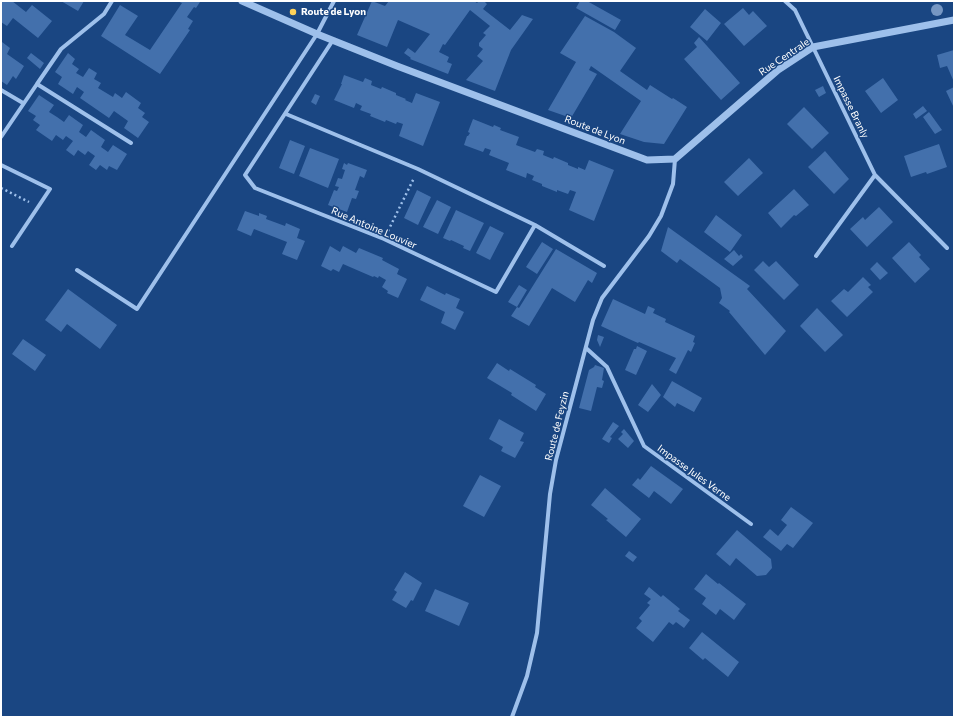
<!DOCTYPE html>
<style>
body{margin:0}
#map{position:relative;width:955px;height:718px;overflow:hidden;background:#1a4682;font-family:Commissioner,sans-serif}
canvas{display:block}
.frame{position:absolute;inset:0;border:2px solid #fff;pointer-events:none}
</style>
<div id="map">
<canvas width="955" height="718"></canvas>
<div class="frame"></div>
</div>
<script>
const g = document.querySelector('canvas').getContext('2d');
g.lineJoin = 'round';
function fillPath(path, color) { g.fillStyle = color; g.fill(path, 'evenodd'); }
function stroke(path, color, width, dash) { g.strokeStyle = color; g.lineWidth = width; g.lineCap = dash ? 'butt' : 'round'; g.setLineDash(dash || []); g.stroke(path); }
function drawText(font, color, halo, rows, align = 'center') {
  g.font = font + ' Commissioner,sans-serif'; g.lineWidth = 3; g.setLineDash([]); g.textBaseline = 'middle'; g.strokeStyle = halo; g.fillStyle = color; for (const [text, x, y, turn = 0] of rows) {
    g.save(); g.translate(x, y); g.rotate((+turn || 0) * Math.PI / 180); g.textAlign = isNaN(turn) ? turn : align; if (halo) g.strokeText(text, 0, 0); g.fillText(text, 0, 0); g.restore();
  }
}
fillPath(new Path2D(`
 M 1,1 L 12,1 L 26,12 L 32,5 L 52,21 L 38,38 L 13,18 L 7,26 L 1,22 Z
 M 61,1 L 84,1 L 78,11 Z
 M 177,1 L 200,2 L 196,8 L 194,7 L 187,17 L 193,21 L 188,29 L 190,30 L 160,74 L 101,36 L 120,5 L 138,16 L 125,35 L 150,50 L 182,3 Z
 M 372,1 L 385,6 L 389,1 L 474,1 L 477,3 L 479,1 L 484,1 L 487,4 L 483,9 L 510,30 L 522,15 L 533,19 L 511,50 L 495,91 L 466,80 L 483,61 L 477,56 L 483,49 L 479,46 L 479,43 L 486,35 L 483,33 L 490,26 L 470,10 L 445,45 L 443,44 L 439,52 L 449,57 L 447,62 L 452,64 L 448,74 L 410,59 L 411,58 L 404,53 L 408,48 L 415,53 L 430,34 L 398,20 L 387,47 L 357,35 Z
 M 580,1 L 587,1 L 621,20 L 615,30 L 576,8 Z
 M 743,8 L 749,15 L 753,11 L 767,26 L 744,46 L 724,24 Z
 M 705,9 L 721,23 L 707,41 L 690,27 Z
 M 585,16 L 614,32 L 636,48 L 620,71 L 647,90 L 650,85 L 672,99 L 673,98 L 687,107 L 664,144 L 644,142 L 620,134 L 641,101 L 591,66 L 589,70 L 597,74 L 571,118 L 548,110 L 576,62 L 560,53 Z
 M 699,37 L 740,83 L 721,100 L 684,59 L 697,47 L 694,43 Z
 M 2,42 L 10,48 L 7,54 L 24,66 L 16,79 L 13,76 L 7,85 L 1,81 L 1,44 Z
 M 954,50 L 954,82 L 947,66 L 940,68 L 937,55 Z
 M 31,53 L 44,63 L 40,69 L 27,58 Z
 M 68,53 L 75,59 L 72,64 L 79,69 L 76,73 L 83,77 L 89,68 L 97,73 L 94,79 L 101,83 L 98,88 L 113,97 L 115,93 L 122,98 L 126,92 L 141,103 L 138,108 L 145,113 L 142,117 L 149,122 L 138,138 L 124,128 L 128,121 L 114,111 L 109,118 L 80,98 L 84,92 L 77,87 L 73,94 L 58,84 L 62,77 L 55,72 Z
 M 344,75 L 363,82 L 365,78 L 372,81 L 371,85 L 381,89 L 382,87 L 396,93 L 396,95 L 406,99 L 405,100 L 412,103 L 416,93 L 440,102 L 423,146 L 399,136 L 403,124 L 397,122 L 396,124 L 386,120 L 385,122 L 370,116 L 371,114 L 360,110 L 362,106 L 356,103 L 354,108 L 334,100 L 342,84 L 341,84 Z
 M 883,78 L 898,100 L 881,113 L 865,91 Z
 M 823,86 L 826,93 L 819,97 L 815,90 Z
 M 954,87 L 954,108 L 946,91 Z
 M 315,94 L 320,96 L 316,105 L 311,102 Z
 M 39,95 L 54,105 L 49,112 L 57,117 L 64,122 L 69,115 L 83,125 L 79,132 L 86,137 L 91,130 L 105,140 L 101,147 L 108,152 L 113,145 L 127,154 L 117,170 L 109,166 L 107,170 L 100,165 L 96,170 L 89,165 L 95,156 L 88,151 L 85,155 L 78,150 L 74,156 L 66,150 L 73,141 L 66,136 L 63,140 L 56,135 L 52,141 L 36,130 L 40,125 L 33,120 L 36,116 L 28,111 Z
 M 923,106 L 927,111 L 916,119 L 913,114 Z
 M 804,107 L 829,133 L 812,149 L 787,124 Z
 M 929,112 L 942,130 L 935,134 L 923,117 Z
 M 473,119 L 493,127 L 494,125 L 501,128 L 500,130 L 519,137 L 516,145 L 535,152 L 537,149 L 544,151 L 543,155 L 553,159 L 554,157 L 568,163 L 568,165 L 578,169 L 578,167 L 585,170 L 589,160 L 614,170 L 594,221 L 569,210 L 576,192 L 570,190 L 568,194 L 557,190 L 557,192 L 542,186 L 542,184 L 532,180 L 534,176 L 527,173 L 526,178 L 506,170 L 509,163 L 489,155 L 491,150 L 485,148 L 483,152 L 464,145 L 467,136 L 468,136 L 470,133 L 468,132 Z
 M 290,140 L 305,146 L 294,174 L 279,168 Z
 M 939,144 L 947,167 L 927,174 L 926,172 L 911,177 L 904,156 Z
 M 310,148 L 339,159 L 328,188 L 299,176 Z
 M 825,151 L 849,179 L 834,194 L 808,167 Z
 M 749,158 L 763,173 L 738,196 L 724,182 Z
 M 344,163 L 347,165 L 348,163 L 367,170 L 364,178 L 360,176 L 355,190 L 359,191 L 356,199 L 352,198 L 347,212 L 328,205 L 334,190 L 337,191 L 339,187 L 335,186 L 338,178 L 342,179 L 345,170 L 342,169 Z
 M 794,189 L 809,205 L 796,216 L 794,215 L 781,228 L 768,213 Z
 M 417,190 L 431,197 L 418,225 L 404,218 Z
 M 437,200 L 451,207 L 438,234 L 423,227 Z
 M 879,207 L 893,222 L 867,247 L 850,229 L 863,217 L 865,220 Z
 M 456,210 L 484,223 L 470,251 L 463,248 L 464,246 L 451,240 L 450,241 L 443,238 Z
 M 245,211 L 259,216 L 259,213 L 267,216 L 266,219 L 285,226 L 286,223 L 300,229 L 297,238 L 305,241 L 297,260 L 282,254 L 287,242 L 254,229 L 251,236 L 237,230 Z
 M 716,215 L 742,235 L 730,252 L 704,232 Z
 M 490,226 L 504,233 L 490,260 L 476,253 Z
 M 668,227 L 750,286 L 747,289 L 786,331 L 765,355 L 729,312 L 730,311 L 719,303 L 722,298 L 720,288 L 680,259 L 677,263 L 661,251 Z
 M 542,242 L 553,249 L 537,274 L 526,267 Z
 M 909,242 L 921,255 L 919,257 L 930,269 L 915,283 L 892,258 Z
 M 330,246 L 340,252 L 343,246 L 356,253 L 359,248 L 383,258 L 382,260 L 399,269 L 397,274 L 407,279 L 398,298 L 387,293 L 388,291 L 382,287 L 386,280 L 379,276 L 378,278 L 374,276 L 373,277 L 343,264 L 339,272 L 333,269 L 331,271 L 321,266 Z
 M 556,249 L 597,273 L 592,283 L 588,280 L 575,302 L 552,288 L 529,326 L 511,316 L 517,307 L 519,308 Z
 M 734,250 L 739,256 L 741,254 L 743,257 L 733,266 L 724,259 Z
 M 763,261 L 769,267 L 776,261 L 799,285 L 784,300 L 754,270 Z
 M 877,262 L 888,273 L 880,280 L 870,269 Z
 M 863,277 L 871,285 L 868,287 L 873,292 L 847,317 L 831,301 L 844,289 L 848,292 Z
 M 519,285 L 527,290 L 517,307 L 508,302 Z
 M 427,286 L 445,295 L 446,293 L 460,299 L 456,308 L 464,312 L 455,330 L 441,323 L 445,312 L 420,300 Z
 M 68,289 L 117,325 L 100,349 L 67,324 L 61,332 L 45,320 Z
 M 613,299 L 645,314 L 648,306 L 655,309 L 653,313 L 666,319 L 665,322 L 695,336 L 693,342 L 695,343 L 691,352 L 688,350 L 676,374 L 669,370 L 676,358 L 639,342 L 638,343 L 629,339 L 601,326 Z
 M 817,308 L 843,335 L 825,352 L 800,326 Z
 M 598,335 L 604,337 L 600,347 L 597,340 Z
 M 23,339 L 46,355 L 35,371 L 12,354 Z
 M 637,346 L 647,351 L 636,375 L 625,370 L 634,349 L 636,349 Z
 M 497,363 L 509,371 L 510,369 L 536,385 L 535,387 L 546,394 L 536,411 L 511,395 L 512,393 L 487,378 Z
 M 595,365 L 604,368 L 602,380 L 604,381 L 602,388 L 597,387 L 591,411 L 579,408 L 589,370 L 594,367 Z
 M 672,381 L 702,398 L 694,412 L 677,403 L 675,407 L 663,397 Z
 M 652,384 L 661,395 L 648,412 L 638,405 Z
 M 499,419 L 524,433 L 520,441 L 524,442 L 515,458 L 501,451 L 503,447 L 489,439 Z
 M 613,422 L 619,426 L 610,437 L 612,438 L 609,443 L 602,439 Z
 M 624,429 L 634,441 L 628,448 L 618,439 L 623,434 L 621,432 Z
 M 651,466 L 683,489 L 671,504 L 654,491 L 649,498 L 632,485 L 638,478 L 640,480 Z
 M 480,475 L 501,486 L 484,517 L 463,506 Z
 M 605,488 L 641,519 L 626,537 L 606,520 L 608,519 L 591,505 Z
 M 791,507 L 813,523 L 793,548 L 787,544 L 781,551 L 763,537 L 770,529 L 778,536 L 787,525 L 781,520 Z
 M 737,530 L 771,559 L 772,568 L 766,575 L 757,576 L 736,558 L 730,566 L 716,554 Z
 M 629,551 L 637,557 L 633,562 L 625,556 Z
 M 405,572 L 422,583 L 413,601 L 411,600 L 406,608 L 392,600 L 397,592 L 394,590 Z
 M 706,574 L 718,584 L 719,583 L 746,604 L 734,620 L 720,609 L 716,615 L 702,604 L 706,598 L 694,589 Z
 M 649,587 L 661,597 L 663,595 L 680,609 L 678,611 L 690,620 L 684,628 L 676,622 L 673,625 L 669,622 L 653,642 L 636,628 L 642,621 L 639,618 L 650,605 L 647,603 L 651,599 L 644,594 Z
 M 435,589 L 469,603 L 459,626 L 425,611 Z
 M 702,632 L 739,662 L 728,677 L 705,658 L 703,660 L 689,648 Z`), '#4370ac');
stroke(new Path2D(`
 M 1,188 L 29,202
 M 388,231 L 414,178`), '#9ec0eb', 2.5, [2, 3]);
stroke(new Path2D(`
 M 112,1 L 104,14 L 61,49 L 37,84 L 131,143
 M 785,1 L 795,10 L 875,175 L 816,256
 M 333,40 L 245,175 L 255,188 L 384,239 L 496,292 L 535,225
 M 1,90 L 23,103
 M 286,114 L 418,169 L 535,225 L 604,266
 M 1,137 L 37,84
 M 1,165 L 50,189 L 12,246
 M 875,175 L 947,248
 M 77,270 L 137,309 L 317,34 L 334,1
 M 586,348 L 607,367 L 644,446 L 751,524
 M 512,717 L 527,676 L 537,633 L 550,494 L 556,460 L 593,320 L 602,298 L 649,236 L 661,216 L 673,184 L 675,159`), '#9ec0eb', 4);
stroke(new Path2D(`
 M 242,1 L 317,34 L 397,66 L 647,160 L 675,159 L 778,70 L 813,47 L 954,20`), '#9ec0eb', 7);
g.fillStyle = '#7797c3';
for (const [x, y] of [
 [937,10]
]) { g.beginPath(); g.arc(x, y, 6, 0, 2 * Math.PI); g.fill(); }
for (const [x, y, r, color] of [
 [293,12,4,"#fdd15a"]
]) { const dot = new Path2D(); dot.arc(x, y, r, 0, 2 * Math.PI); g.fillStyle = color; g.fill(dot); stroke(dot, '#1a4682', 1.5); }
drawText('bold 10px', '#fff', '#1a4682', [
 ["Route de Lyon",301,12]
], 'left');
drawText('10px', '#fff', '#1a4682', [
 ["Rue Centrale",784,57,-34],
 ["Impasse Branly",851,107,64],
 ["Route de Lyon",595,130,21],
 ["Rue Antoine Louvier",374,228,23],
 ["Route de Feyzin",557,426,-76],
 ["Impasse Jules Verne",694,473,36]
]);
</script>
